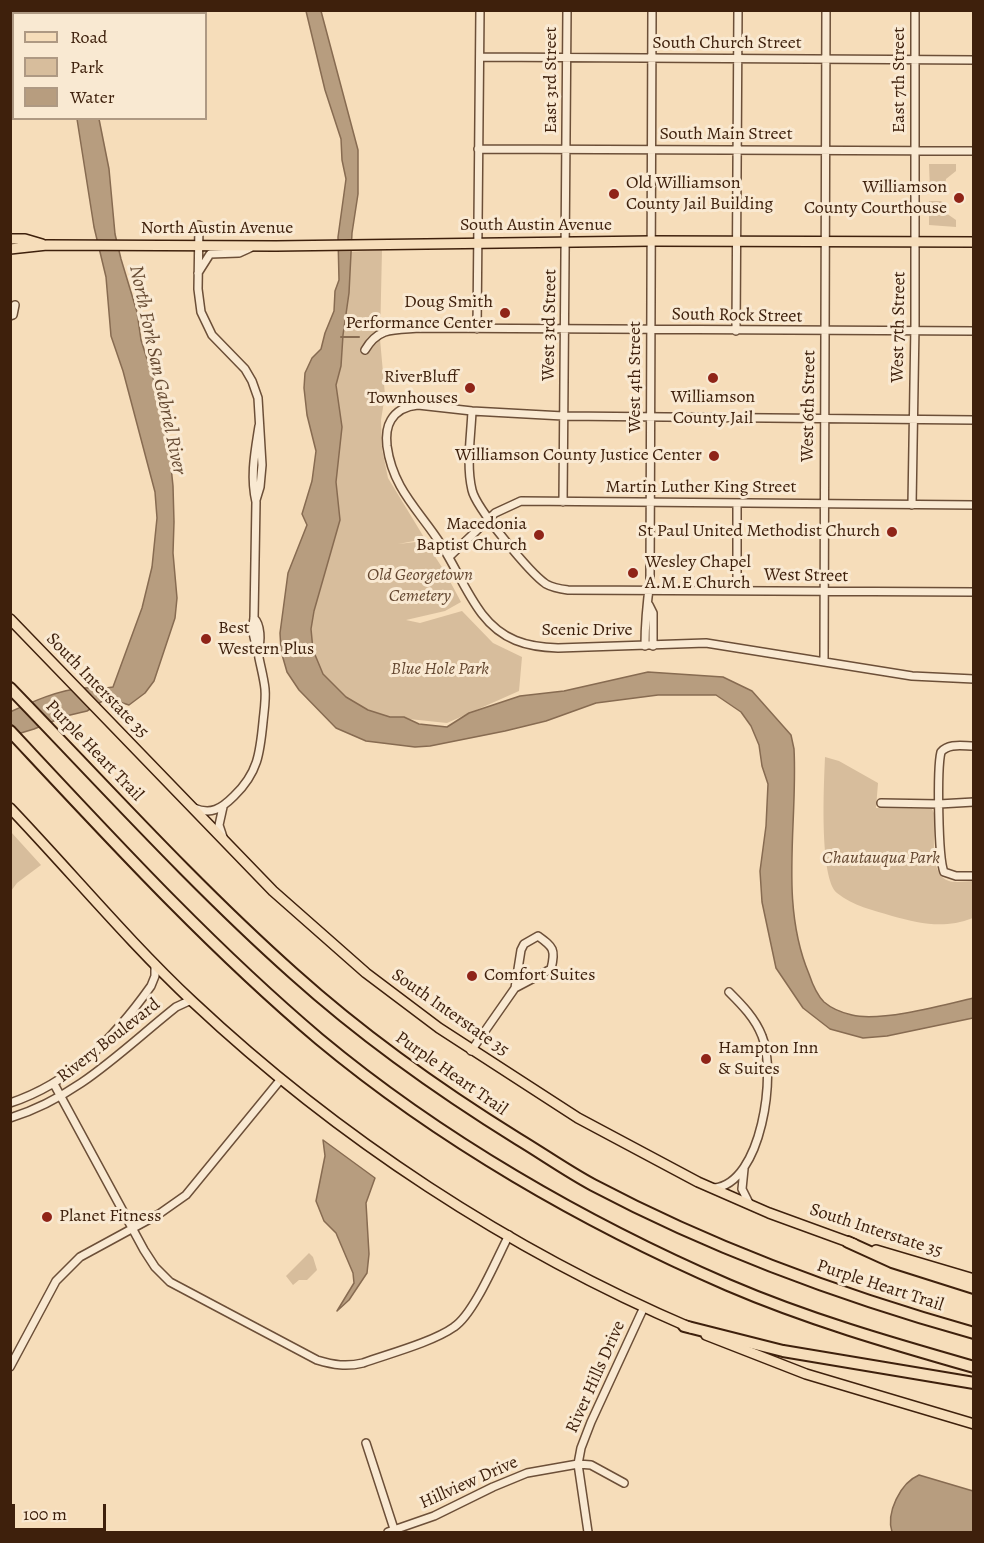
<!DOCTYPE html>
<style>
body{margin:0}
#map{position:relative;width:984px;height:1543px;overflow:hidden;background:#f6ddba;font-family:Alegreya,serif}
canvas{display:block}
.frame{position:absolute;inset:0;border:12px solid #3e200c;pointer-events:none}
.legend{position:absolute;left:12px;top:12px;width:195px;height:108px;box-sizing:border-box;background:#f9e9d2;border:2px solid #ae9983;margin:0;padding:8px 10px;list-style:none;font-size:18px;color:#3e200c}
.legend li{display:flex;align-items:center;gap:12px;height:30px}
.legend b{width:30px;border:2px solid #ae9983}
.scale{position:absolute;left:12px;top:1504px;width:94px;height:27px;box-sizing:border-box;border:3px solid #3e200c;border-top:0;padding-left:8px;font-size:18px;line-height:21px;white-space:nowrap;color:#3e200c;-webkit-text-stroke:4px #f9e9d2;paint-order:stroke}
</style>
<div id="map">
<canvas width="984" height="1543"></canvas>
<div class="frame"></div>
<ul class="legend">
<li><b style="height:8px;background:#f6ddba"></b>Road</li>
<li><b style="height:16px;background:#d7bd9c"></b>Park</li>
<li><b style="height:16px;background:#b79d7f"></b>Water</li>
</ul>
<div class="scale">100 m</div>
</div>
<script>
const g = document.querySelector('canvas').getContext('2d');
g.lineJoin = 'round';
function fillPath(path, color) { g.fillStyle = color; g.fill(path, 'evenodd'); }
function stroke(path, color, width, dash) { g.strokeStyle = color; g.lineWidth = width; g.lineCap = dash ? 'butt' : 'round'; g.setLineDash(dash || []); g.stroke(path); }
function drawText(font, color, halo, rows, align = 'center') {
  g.font = font + ' Alegreya,serif'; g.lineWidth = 6; g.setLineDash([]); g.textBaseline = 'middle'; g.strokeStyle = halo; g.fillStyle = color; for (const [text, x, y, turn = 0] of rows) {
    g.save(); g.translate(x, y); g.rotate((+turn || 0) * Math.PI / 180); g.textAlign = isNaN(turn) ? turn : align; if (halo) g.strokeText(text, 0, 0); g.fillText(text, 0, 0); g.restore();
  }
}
fillPath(new Path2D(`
 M 956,164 L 956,171 L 946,179 L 945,186 L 940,191 L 930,191 L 929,164 Z
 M 929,201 L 941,201 L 943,203 L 943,211 L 956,220 L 956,227 L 929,225 Z
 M 382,250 L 380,339 L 385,395 L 381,420 L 382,449 L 388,478 L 425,539 L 398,544 L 425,541 L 445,572 L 461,602 L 445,611 L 406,620 L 420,623 L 462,611 L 493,643 L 522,657 L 519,691 L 447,723 L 390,717 L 368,710 L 346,697 L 323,674 L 313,650 L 311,629 L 314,611 L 340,520 L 336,482 L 339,410 L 336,385 L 341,366 L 345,252 Z
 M 825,757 L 839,761 L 878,783 L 876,808 L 932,809 L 935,815 C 935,832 928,875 949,881 C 956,883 967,881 973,881 L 973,918 C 944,929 922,924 892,916 C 873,910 853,906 837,893 C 819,878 824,782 825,757 Z
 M 11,832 L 41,865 L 17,883 L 11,891 Z
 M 309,1253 L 313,1257 L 317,1270 L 307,1280 L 299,1280 L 293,1285 L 286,1276 Z`), '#d7bd9c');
const water = new Path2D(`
 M 306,11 L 321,11 L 358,150 L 358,194 L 352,233 L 349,293 L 343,335 L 341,366 L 336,385 L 342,427 L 336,482 L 340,520 L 314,611 L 311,629 L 313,650 L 323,674 L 346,697 L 368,710 L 390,717 L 404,717 L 419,724 L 447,727 L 469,713 L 520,696 L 564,691 L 648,672 L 723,677 L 752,691 L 791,735 L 794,749 C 798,823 779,903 809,974 C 812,983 817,995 824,1002 C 831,1008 843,1013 852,1015 C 881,1022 944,1005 973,998 L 973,1018 L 887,1036 L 863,1038 L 830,1029 L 803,1008 L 776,968 L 762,902 L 760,871 L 766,826 L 768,784 L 762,766 L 759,745 L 751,726 L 741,712 L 716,695 L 658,695 L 596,703 L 546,721 L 505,731 L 430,746 L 415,747 L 366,741 L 336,728 L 299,690 L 287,672 L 281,651 L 280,633 L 288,573 L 307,525 L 302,514 L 312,481 L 316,451 L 307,415 L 304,388 L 305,373 L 312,358 L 321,349 L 325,333 L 334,311 L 335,291 L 339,280 L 338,237 L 346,179 L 342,160 L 341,139 L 325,90 Z
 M 77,119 L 99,119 L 109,169 L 115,234 L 121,259 L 137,312 L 141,340 L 166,419 L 173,486 L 174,522 L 173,553 L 177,598 L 175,618 L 154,681 L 145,693 L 129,705 L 107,698 L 87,711 L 66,716 L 34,729 L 11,736 L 10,712 C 34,701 58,690 84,688 C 95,687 103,689 113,687 L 142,608 L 152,567 L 157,518 L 155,492 L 123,371 L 111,336 L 106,277 L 94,227 Z
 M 323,1140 L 375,1178 L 366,1203 L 369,1254 L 367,1273 L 349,1300 L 337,1311 L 354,1283 L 353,1273 L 336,1233 L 324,1221 L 316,1201 L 325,1156 Z
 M 919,1475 L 973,1491 L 973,1532 L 892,1532 C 886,1513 900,1483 919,1475 Z`);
fillPath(water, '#b79d7f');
stroke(water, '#876b51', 1.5);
stroke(new Path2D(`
 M 341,337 L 359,337`), '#876b51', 2);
const minor = new Path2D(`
 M 480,57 L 974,60
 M 478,149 L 974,151
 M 199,225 L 198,289 L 201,312 L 212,335 L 245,369 L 252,381 L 258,398 L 262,465 L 260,487 L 256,500
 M 198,273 L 210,254 L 239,253 L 250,248
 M 10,316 L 13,315 L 15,305
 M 477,329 L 480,10
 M 736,331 L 738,10
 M 365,350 C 379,326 396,330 421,328 L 974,331
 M 472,411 C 471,436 466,465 472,490 C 476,508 530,573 546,584 C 553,588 560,589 568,590 L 974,592
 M 974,420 L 563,416 L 472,411 L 418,405 C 407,406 397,410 391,420 C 386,428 386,437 387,446 C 393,490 420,511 442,546 C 456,568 466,593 482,614 C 502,640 526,647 558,648 L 706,643 L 912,676 L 974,679
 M 563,502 L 567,10
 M 737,503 L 737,590
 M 912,505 L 915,325 L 915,10
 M 449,557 L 495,513 L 521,501 L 974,505
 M 649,605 L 653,613 L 653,646
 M 254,618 C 261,625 261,641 258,650
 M 645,646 C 645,623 647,603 650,581 L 652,10
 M 824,662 L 826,10
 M 974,746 C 962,746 949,743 941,752 C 937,768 938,858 944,872 L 956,876 L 974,876
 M 881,803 L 939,804 L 974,802
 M 223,807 L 219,825 L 223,837
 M 194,808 C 211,815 221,809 234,796 C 258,773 260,753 263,722 C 264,711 266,700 265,689 C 264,679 261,668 259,658 C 257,643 250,634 254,618 L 256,502 C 250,476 255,452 259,426
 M 471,1051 L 515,988 L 521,950 L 524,944 L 538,936 C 553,947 556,949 551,969 L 515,988
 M 54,1084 L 144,1250 L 155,1267 L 170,1282 L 317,1360 C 334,1365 346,1367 363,1363 C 388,1354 433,1342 454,1327 C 474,1314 497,1258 509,1235
 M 10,1103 C 71,1083 114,1038 151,986 L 155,976 L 155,964
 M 10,1118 C 78,1097 122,1050 176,1007 L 189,1001 L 192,1002
 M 744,1169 L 742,1189 L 749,1203
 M 714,1188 C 762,1184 777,1072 762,1036 C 755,1018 742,1005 729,992
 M 10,1367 L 56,1281 L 80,1257 L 159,1214 L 186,1195 L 281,1079
 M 366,1443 L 395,1532
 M 388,1532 L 434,1516 L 493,1487 L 527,1473 L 578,1464 L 591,1465 L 624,1483
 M 588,1532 L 578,1464 L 581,1448 L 591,1422 L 644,1307`);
const major = new Path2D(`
 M 10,239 L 25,239 L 42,244
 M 10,249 L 47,245 L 276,246 L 651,241 L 974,242
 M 10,619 L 273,891 L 366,973 L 439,1028 L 578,1118 L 698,1182 L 769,1213 L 854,1244
 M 10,808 C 71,872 129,942 193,1002 C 338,1138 509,1250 691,1328
 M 876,1250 L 974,1279
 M 706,1335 L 806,1374 L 974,1424`);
const highway = new Path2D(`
 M 10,688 C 103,784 194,885 294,974 C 363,1036 439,1090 518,1139 C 543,1154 567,1171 593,1185 C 714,1249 842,1296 974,1333
 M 10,731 C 110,838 208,945 319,1039 C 439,1139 585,1223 728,1285 C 807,1319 890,1343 974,1367
 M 848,1242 L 892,1262 L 974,1288
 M 684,1326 L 783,1351 L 974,1383`);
stroke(minor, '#6c4f38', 10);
stroke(major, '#3e200c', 12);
stroke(highway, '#3e200c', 14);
stroke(minor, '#f9e9d2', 7);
stroke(major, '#f6ddba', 9);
stroke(highway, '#f6ddba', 10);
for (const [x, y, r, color] of [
 [614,194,6,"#8f2418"],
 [959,198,6,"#8f2418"],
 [505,313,6,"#8f2418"],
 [713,378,6,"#8f2418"],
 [470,388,6,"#8f2418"],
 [714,456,6,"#8f2418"],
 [892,532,6,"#8f2418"],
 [539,535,6,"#8f2418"],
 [633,573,6,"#8f2418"],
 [206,639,6,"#8f2418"],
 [472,976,6,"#8f2418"],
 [706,1059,6,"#8f2418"],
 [47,1217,6,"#8f2418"]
]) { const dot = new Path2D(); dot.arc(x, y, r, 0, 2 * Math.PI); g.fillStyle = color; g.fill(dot); stroke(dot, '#f9e9d2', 2); }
drawText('18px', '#3e200c', '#f9e9d2', [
 ["South Church Street",727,44],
 ["East 3rd Street",552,80,-90],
 ["East 7th Street",900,80,-90],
 ["South Main Street",726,135],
 ["South Austin Avenue",536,226],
 ["North Austin Avenue",217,229],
 ["South Rock Street",737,316,1],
 ["West 3rd Street",550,325,-89],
 ["West 7th Street",899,327,-89],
 ["West 4th Street",636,377,-90],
 ["West 6th Street",809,406,-89],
 ["Martin Luther King Street",701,488],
 ["West Street",806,576,1],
 ["Scenic Drive",587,631],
 ["South Interstate 35",97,686,46],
 ["Purple Heart Trail",94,751,46],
 ["South Interstate 35",450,1013,35],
 ["Rivery Boulevard",109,1041,-38],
 ["Purple Heart Trail",451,1074,35],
 ["South Interstate 35",876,1231,18],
 ["Purple Heart Trail",880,1286,18],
 ["River Hills Drive",596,1377,-66],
 ["Hillview Drive",469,1483,-24]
]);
drawText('18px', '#3e200c', '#f9e9d2', [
 ["Old Williamson",626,184],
 ["County Jail Building",626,205],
 ["Williamson",947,188,"right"],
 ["County Courthouse",947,209,"right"],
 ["Doug Smith",493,303,"right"],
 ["Performance Center",493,324,"right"],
 ["RiverBluff",458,378,"right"],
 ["Townhouses",458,399,"right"],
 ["Williamson",713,398,"center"],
 ["County Jail",713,419,"center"],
 ["Williamson County Justice Center",702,456,"right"],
 ["Macedonia",527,525,"right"],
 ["Baptist Church",527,546,"right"],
 ["St Paul United Methodist Church",880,532,"right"],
 ["Wesley Chapel",645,563],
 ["A.M.E Church",645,584],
 ["Best",218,629],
 ["Western Plus",218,650],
 ["Comfort Suites",484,976],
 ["Hampton Inn",718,1049],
 ["& Suites",718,1070],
 ["Planet Fitness",59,1217]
], 'left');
drawText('italic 18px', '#644730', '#f9e9d2', [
 ["Old Georgetown",420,576],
 ["Cemetery",420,597],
 ["Blue Hole Park",440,670],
 ["Chautauqua Park",881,859]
]);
drawText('italic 20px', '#684c34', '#f9e9d2', [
 ["North Fork San Gabriel River",157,370,78]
]);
</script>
